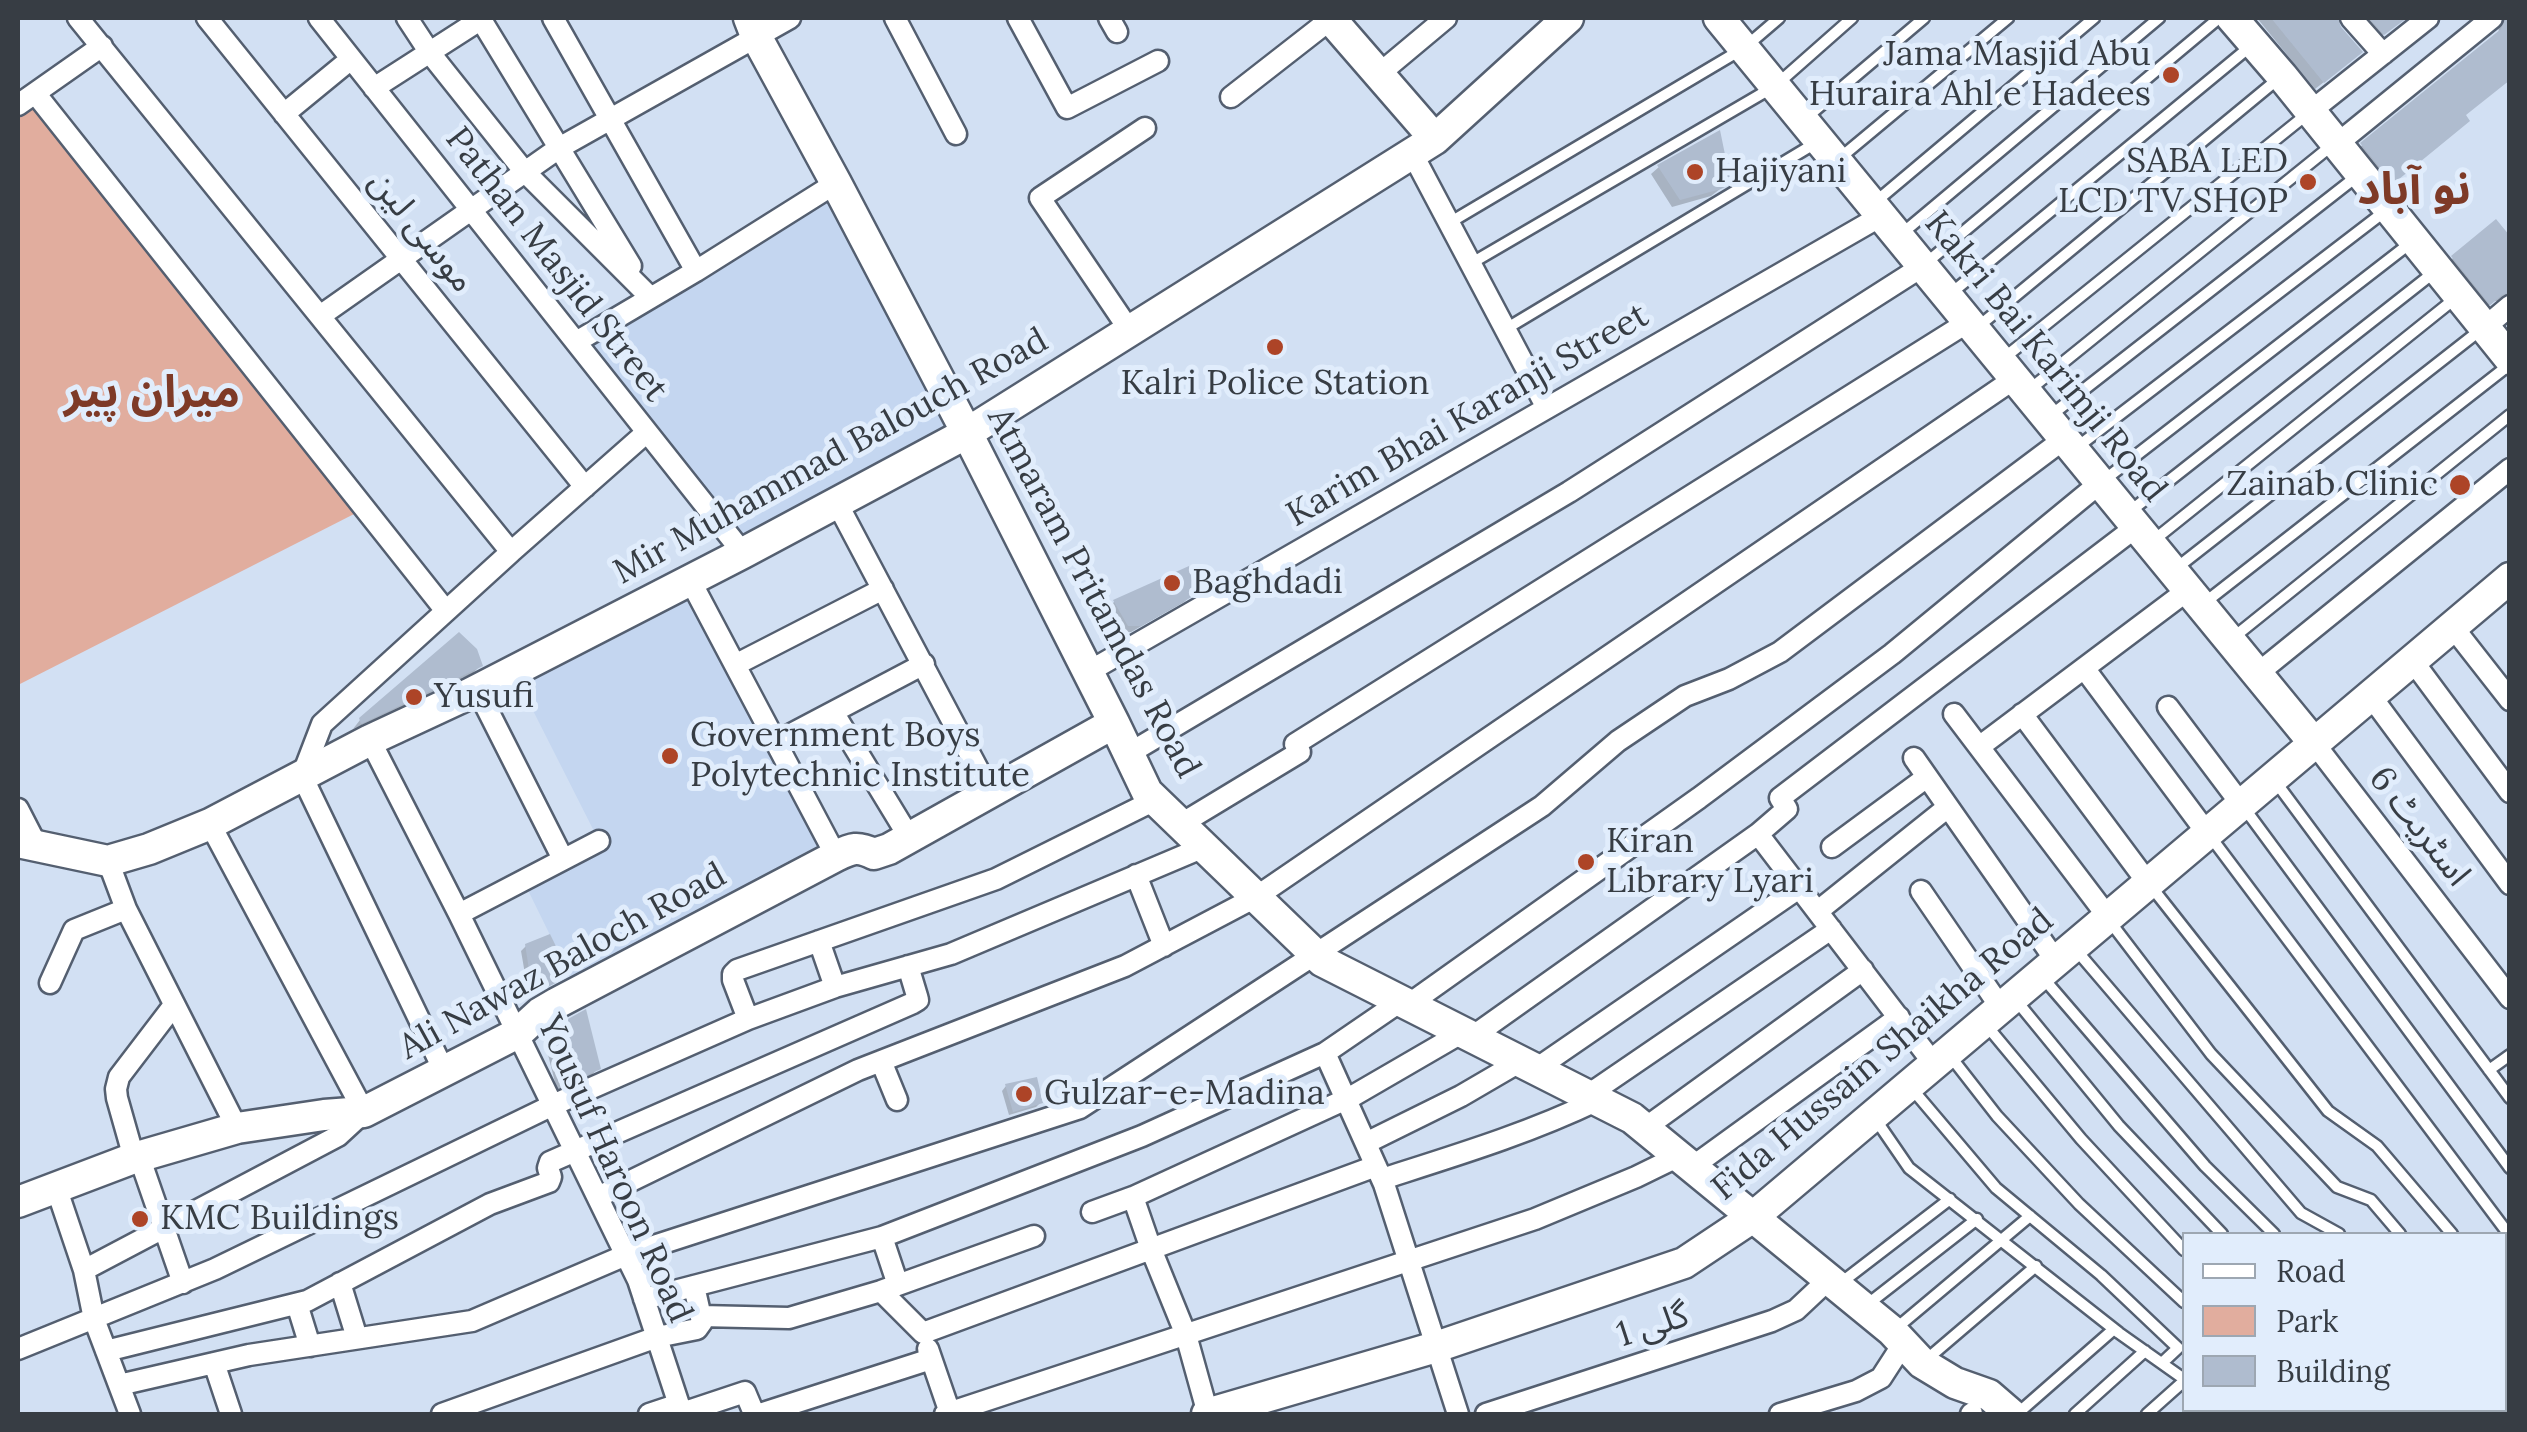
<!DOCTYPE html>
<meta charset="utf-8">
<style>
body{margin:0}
#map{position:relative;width:2527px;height:1432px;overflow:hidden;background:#d2e0f3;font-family:Lora,serif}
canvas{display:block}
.frame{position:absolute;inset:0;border:20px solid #373d44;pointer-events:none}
.legend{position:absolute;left:2182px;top:1232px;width:325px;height:180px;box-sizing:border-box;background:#e1edfc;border:2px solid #9da7b2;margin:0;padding:12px 18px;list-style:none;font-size:30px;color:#373d44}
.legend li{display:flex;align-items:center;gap:20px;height:50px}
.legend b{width:50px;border:2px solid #9da7b2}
</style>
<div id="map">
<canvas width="2527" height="1432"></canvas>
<div class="frame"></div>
<ul class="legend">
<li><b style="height:12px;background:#fff"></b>Road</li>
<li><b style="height:28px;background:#e1ad9e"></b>Park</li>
<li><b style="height:28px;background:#afbccf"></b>Building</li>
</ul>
</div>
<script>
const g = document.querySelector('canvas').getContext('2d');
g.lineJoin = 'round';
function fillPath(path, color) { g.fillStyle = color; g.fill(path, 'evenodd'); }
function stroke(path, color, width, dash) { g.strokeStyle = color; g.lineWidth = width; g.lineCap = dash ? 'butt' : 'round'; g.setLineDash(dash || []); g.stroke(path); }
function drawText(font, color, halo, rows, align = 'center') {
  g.font = font + ' Lora,"Noto Sans Arabic",serif'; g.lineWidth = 10; g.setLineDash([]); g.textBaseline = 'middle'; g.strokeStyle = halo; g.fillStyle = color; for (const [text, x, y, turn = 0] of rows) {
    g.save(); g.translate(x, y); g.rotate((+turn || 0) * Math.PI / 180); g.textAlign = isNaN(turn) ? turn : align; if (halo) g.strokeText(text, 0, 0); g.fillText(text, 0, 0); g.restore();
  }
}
fillPath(new Path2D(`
 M 836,183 L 967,433 L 743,553 L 576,342 Z
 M 690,580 L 836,856 L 574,984 L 523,880 L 599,841 L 513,671 Z`), '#c4d6f0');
fillPath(new Path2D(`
 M 35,93 L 358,512 L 18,685 L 18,105 Z`), '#e1ad9e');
fillPath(new Path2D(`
 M 2257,18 L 2336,18 L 2335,23 L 2352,60 L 2315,89 Z
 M 2354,18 L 2405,18 L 2375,41 Z
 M 2502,18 L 2510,18 L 2510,78 L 2463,116 L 2459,128 L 2384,190 L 2354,152 L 2499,32 L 2497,22 Z
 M 1659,167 L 1728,183 L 1711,196 L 1672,207 L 1651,174 Z
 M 2510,240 L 2510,304 L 2506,302 L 2495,301 L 2480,312 L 2444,267 L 2453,258 Z
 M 1187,570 L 1192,594 L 1184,602 L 1131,632 L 1120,632 L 1107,610 L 1114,602 Z
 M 481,665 L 473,673 L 353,729 L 360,720 Z
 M 526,946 L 562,979 L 529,997 L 521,951 Z
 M 552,1031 L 598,1068 L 591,1076 L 557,1090 L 544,1039 Z
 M 1006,1086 L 1041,1102 L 1036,1107 L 1009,1115 L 1002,1091 Z`), '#0003');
fillPath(new Path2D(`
 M 2271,18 L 2338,18 L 2341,27 L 2363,52 L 2324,83 Z
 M 2369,18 L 2407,18 L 2384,35 Z
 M 2506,18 L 2510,18 L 2510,80 L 2466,115 L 2470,121 L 2393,184 L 2360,143 L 2501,29 Z
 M 1720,130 L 1731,184 L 1721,189 L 1680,200 L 1657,165 Z
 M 2496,219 L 2510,236 L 2510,292 L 2502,295 L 2490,305 L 2451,256 Z
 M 1189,566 L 1195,595 L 1141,626 L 1128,626 L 1113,600 Z
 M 459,632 L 477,649 L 483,666 L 361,724 L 359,718 Z
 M 550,934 L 570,975 L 533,995 L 525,944 Z
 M 586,1009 L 601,1069 L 565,1085 L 550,1029 Z
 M 1037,1077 L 1043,1103 L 1013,1112 L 1005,1084 Z`), '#afbccf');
const lane = new Path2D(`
 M 1807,117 L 1924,18
 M 1840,158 L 2008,18
 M 1873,204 L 2094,18
 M 1449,223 L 1744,48 L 1779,18
 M 1899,236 L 2159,18
 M 1470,264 L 1775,86 L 1852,18
 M 1925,264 L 2219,18
 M 1949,295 L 2252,45
 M 1979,326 L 2278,79
 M 1504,330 L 1814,144
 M 2004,358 L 2306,115
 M 2029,390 L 2331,146
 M 2050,416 L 2356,177
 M 2076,448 L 2384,212
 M 2103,481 L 2413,241
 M 2128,513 L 2437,270
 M 2154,540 L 2457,297
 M 2174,570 L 2483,328
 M 2203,604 L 2509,365
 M 2234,637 L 2510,415
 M 2275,781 L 2510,1098
 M 2245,809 L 2510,1168
 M 2210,836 L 2510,1236
 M 2150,885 L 2328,1111 L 2377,1146 L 2452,1234
 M 2108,919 L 2211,1054 L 2337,1187 L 2371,1200 L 2400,1234
 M 2077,951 L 2301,1213 L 2339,1234
 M 2044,979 L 2205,1166 L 2274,1234
 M 2015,999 L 2119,1126 L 2222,1234
 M 1987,1026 L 2081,1139 L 2184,1250
 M 1951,1057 L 1997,1116 L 2079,1204 L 2184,1302
 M 2489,1070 L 2510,1055
 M 1913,1090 L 1996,1188 L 2101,1275 L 2178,1348 L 2162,1363
 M 1874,1117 L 1909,1168 L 2119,1333 L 2184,1379
 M 1842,1282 L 1950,1199
 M 2504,1297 L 2510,1303
 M 1868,1304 L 1977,1219
 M 1893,1331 L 2030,1216
 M 2504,1357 L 2510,1363
 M 1926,1360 L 2036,1266
 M 2227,1410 L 2234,1414
 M 2292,1410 L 2297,1414
 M 2341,1410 L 2346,1414
 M 2437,1410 L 2441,1414
 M 2491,1410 L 2495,1414
 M 2017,1414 L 2114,1329
 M 2075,1414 L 2145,1351
 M 2147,1414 L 2184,1381
 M 2399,1414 L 2404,1410`);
const street = new Path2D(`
 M 78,18 L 511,552 L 322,724 L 302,776 L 444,1071
 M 207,18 L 585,487
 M 319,18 L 743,553
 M 407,18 L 430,53 L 524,171 L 650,297
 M 480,18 L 631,266
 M 553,18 L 696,271
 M 895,18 L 956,134
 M 1018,18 L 1067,108 L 1158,61
 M 1109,18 L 1117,32
 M 2351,18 L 2383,54
 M 1379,74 L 1446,18
 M 374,88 L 483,18
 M 35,93 L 446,611
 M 1231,97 L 1331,19
 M 18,105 L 102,46
 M 2311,111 L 2428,18
 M 284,114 L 351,59
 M 2337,144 L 2492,18
 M 1412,153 L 1547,408
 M 320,316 L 559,148 L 790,18
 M 2484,328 L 2510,306
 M 1130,331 L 1040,198 L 1145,128
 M 576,342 L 696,271 L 836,183
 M 837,503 L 990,792
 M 511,552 L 647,432
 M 690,580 L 836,856
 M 2452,626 L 2510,700
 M 2412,660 L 2510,792
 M 735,665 L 883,589
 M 2084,668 L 2207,833
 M 1088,672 L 1881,216
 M 2257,674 L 2510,469
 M 477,689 L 563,859
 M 2370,695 L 2510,884
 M 2168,707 L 2241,804
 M 833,712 L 909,837
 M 1954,714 L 2108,917
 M 2022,714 L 2148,883
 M 370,740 L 459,914 L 638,1280 L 682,1414
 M 776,742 L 924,664
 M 2314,743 L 2510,998
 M 1979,747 L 2188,590
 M 1128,754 L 1569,492 L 1923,266
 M 1914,758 L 2056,961
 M 18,809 L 37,846
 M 1181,824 L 1300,752 L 1295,744 L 1968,322
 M 1758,834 L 1934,1064
 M 1832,847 L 1927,777
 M 108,861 L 126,909 L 237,1128
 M 1136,875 L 1164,946
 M 1921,891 L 2001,1008
 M 1818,911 L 1948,807
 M 459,914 L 599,841
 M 819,941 L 835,987
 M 50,983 L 74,930 L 126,909
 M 1408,1005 L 1699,798 L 1892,654 L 2100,483
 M 748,1019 L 733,980 L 733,974 L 737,970 L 996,879 L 1155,800
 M 1472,1037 L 1758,834 L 1787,809 L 1780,798 L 2136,527
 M 1325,1053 L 1384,1184 L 1458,1414
 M 881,1061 L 897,1100
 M 1536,1069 L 1799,888
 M 1588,1095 L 1831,929
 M 1645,1128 L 1863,970
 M 1366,1143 L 1461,1096 L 1521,1061
 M 139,1156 L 183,1283
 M 134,1158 L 117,1098 L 116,1089 L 119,1077 L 174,1005
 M 1692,1167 L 1899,1017
 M 1382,1179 C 1457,1155 1527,1134 1598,1100
 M 56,1187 L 84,1270 L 94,1319 L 130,1414
 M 598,1197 L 858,1070 L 1125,966 L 1256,897 L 2014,379
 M 1133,1197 L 1151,1249 L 1186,1335 L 1208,1414
 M 1092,1212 L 1133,1197 L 1351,1097 L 1463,1032
 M 882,1237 L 898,1285
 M 84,1270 L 338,1136 L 364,1112 L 210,824
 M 340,1283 L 357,1338
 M 881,1291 L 923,1333 L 1376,1166
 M 644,1299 L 882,1237 L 1142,1136 L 1325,1053 L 1401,1001
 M 297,1304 L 310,1346
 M 701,1316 L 789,1318 L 881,1291 L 1034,1236
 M 18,1349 L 215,1269 L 553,1105 L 748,1019 L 835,987 L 951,954 L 1204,847
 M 928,1349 L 950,1413
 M 106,1351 L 307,1301 L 490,1204 L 549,1182 L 551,1177 L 548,1168 L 550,1162 L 913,1003 L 918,1000 L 917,996 L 908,966
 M 214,1363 L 231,1414
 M 119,1385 L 249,1355 L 472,1321 L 626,1255 L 1080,1108 L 1542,806 L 1618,741 L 1685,696 L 1729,679 L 1780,652 L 2064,439
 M 682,1413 L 745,1392 L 753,1411 L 760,1414 L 931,1359
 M 442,1414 L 657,1337 L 697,1329 L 702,1322 L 694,1286
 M 649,1414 L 679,1404
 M 945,1414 L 1535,1219 L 1636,1177 L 1679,1156
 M 1486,1414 L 1772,1321 L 1796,1310 L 1829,1279
 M 1780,1414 L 1856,1391 L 1881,1378 L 1903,1344
 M 1971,1414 L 1972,1413`);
const secondary = new Path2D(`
 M 749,18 L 756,36 L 836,183 L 967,433 L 1114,723 L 1147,792 L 1322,961 L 1632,1118 L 1892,1331 L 1922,1363 L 1955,1383 L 1989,1395 L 2011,1414
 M 1330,18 L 1435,139
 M 1719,18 L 2314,743
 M 2232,18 L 2282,76 L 2510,359
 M 18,842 L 108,861 L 149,849 L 210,824 L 370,740 L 471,693 L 743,553 L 967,433 L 1435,139 L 1568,18
 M 18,1202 L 134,1158 L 237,1128 L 324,1115 L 364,1112 L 518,1033 L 540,1013 L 557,1003 L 836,856 C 852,848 858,846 874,854 L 889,849 L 1114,723
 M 1207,1414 L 1436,1347 L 1684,1263 L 1753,1217 L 2510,578`);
stroke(lane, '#545f70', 15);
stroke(street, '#545f70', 25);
stroke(secondary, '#545f70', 35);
stroke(lane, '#fff', 10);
stroke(street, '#fff', 20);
stroke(secondary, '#fff', 30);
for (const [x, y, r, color] of [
 [2171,75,10,"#ad4427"],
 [1695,172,10,"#ad4427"],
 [2308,182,10,"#ad4427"],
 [1275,347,10,"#ad4427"],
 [2460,485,12,"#ad4427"],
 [1172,583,10,"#ad4427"],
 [414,697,10,"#ad4427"],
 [670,756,10,"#ad4427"],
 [1586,862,10,"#ad4427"],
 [1024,1094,10,"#ad4427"],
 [140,1219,10,"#ad4427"]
]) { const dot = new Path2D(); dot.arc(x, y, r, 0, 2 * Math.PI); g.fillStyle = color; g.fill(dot); stroke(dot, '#e1edfc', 4); }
drawText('35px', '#373d44', '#e1edfc', [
 ["Jama Masjid Abu",2151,55,"right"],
 ["Huraira Ahl e Hadees",2151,95,"right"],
 ["SABA LED",2288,162,"right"],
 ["LCD TV SHOP",2288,202,"right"],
 ["Hajiyani",1715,172],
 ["Kalri Police Station",1275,384,"center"],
 ["Zainab Clinic",2438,485,"right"],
 ["Baghdadi",1192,583],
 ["Yusufi",434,697],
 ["Government Boys",690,736],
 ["Polytechnic Institute",690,776],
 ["Kiran",1606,842],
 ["Library Lyari",1606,882],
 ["Gulzar-e-Madina",1044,1094],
 ["KMC Buildings",160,1219]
], 'left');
drawText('35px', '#373d44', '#e1edfc', [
 ["موسی لین",421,232,51],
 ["Pathan Masjid Street",556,265,52],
 ["Kakri Bai Karimji Road",2045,357,51],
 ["Karim Bhai Karanji Street",1468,416,-30],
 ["Mir Muhammad Balouch Road",831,457,-29],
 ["Atmaram Pritamdas Road",1093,593,62],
 ["اسٹریٹ 6",2419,827,52],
 ["Ali Nawaz Baloch Road",563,962,-29],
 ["Fida Hussain Shaikha Road",1883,1055,-40],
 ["Yousuf Haroon Road",614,1169,66],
 ["گلی 1",1653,1326,-18]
]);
drawText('bold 45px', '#7e3a27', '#e1edfc', [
 ["نو آباد",2414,191],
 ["میران پیر",152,394]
]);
</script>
